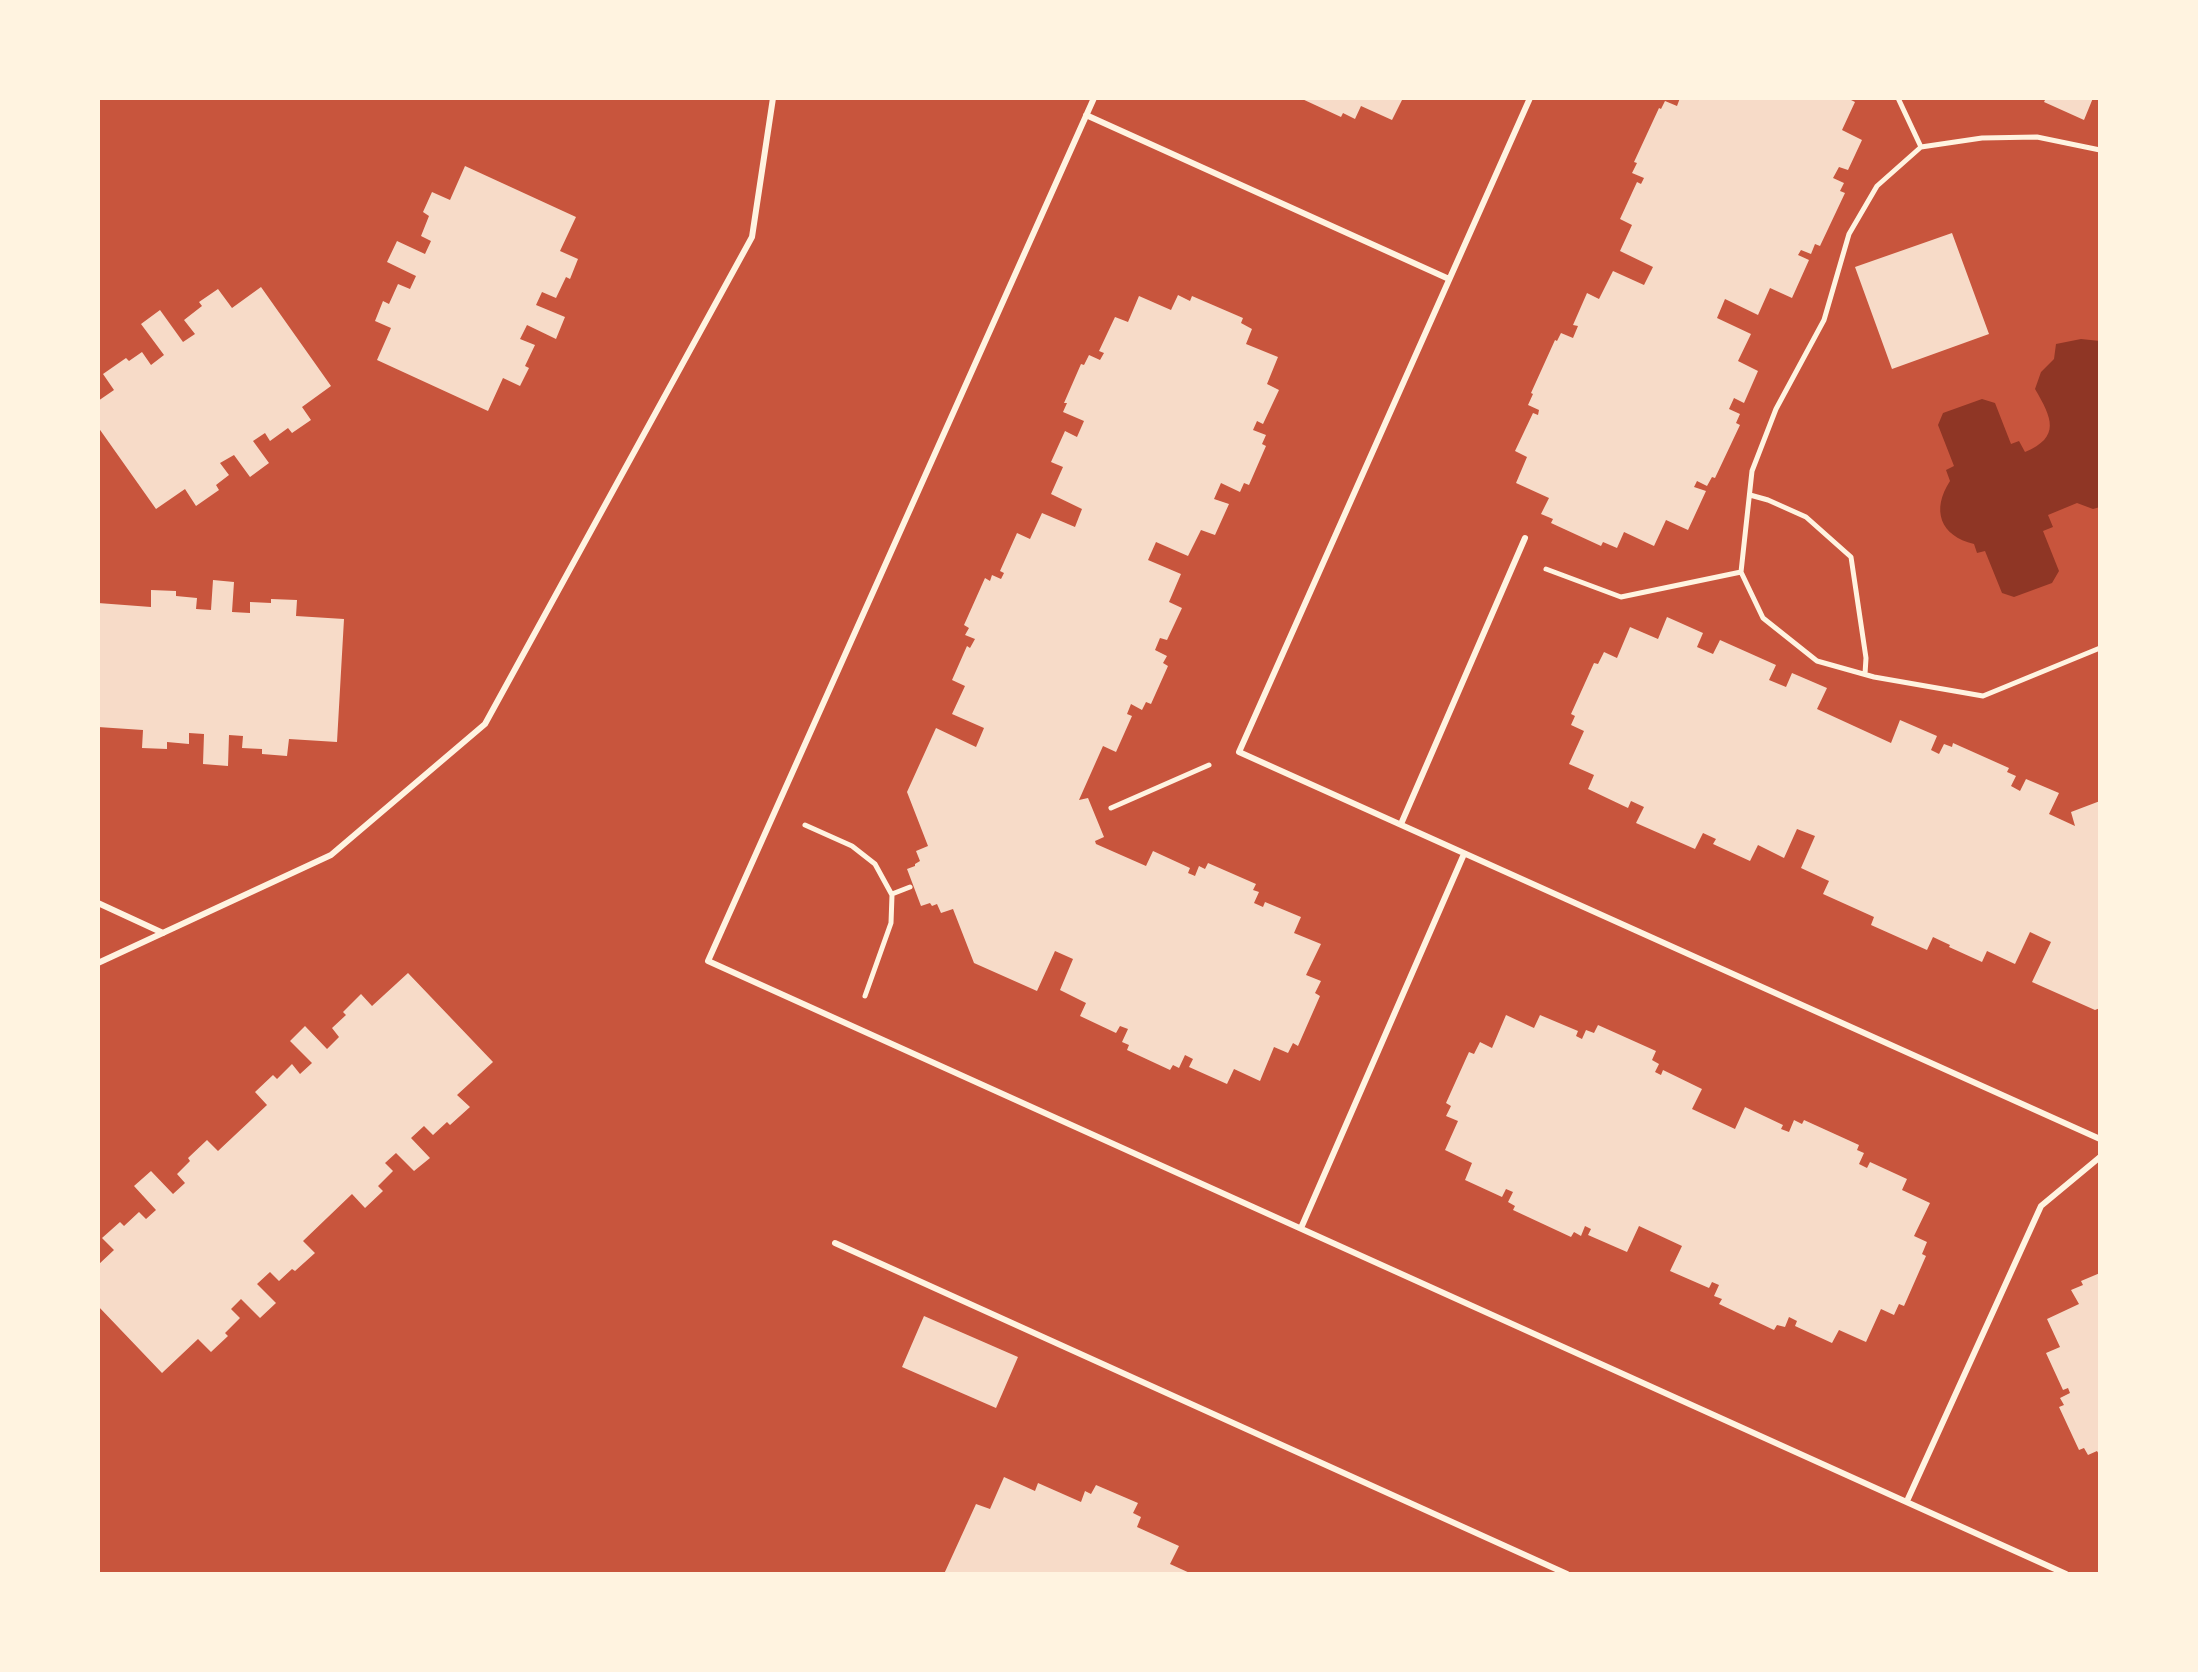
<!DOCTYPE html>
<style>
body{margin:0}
#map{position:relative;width:2198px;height:1672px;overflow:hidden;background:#c8553d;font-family:Barlow,sans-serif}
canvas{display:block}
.frame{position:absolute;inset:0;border:100px solid #fff3e0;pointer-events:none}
</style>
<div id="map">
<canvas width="2198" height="1672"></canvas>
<div class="frame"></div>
</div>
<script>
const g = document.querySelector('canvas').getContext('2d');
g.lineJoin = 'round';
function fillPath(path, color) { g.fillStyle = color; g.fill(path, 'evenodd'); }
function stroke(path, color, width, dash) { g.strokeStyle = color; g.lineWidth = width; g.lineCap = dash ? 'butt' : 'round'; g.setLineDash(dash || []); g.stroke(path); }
fillPath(new Path2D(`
 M 2081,339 L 2100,341 L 2100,507 L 2093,509 L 2077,503 L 2048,515 L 2053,527 L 2043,531 L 2059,571 L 2052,583 L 2014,597 L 2002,593 L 1985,551 L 1977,553 L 1974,544 C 1940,536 1931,510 1950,481 L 1946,470 L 1954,466 L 1938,425 L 1943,413 L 1982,399 L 1995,403 L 2011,444 L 2019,441 L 2025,452 C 2061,437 2052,418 2035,389 L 2041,372 L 2054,359 L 2056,344 Z`), '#8f3625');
fillPath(new Path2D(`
 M 1300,98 L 1403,98 L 1392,120 L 1361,106 L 1355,119 L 1343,113 L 1341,117 Z
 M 1680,98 L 1847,98 L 1855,102 L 1842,130 L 1862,140 L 1848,170 L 1839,167 L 1833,178 L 1844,183 L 1840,191 L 1845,193 L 1820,246 L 1815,244 L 1811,254 L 1801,250 L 1798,255 L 1809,260 L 1792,298 L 1770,288 L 1758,315 L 1725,299 L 1717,318 L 1751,334 L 1738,361 L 1758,371 L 1744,403 L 1734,398 L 1729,409 L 1740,414 L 1736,423 L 1740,425 L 1715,478 L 1712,477 L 1707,486 L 1697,481 L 1694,487 L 1706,491 L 1688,530 L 1666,520 L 1654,546 L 1624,532 L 1617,548 L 1603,542 L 1601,546 L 1551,523 L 1553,519 L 1541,514 L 1549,498 L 1516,483 L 1527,457 L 1515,451 L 1533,413 L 1538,415 L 1539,410 L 1528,405 L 1533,394 L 1531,393 L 1555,340 L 1557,341 L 1561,333 L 1573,338 L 1578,326 L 1573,325 L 1587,293 L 1599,299 L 1613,271 L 1644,285 L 1653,267 L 1620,251 L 1632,225 L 1620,219 L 1637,182 L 1641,184 L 1644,178 L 1632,173 L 1637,163 L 1634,162 L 1659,108 L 1661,109 L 1665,101 L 1677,106 Z
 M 2046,98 L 2093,98 L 2084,120 L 2044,102 Z
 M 465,166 L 576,217 L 560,251 L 578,259 L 570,279 L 566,277 L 556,298 L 542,292 L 536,305 L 565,317 L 556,339 L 527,325 L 520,339 L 535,345 L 525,366 L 529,368 L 520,386 L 503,378 L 488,411 L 377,360 L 391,328 L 375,321 L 383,301 L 389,304 L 398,284 L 410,289 L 416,276 L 387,262 L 397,241 L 425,254 L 431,241 L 421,236 L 429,216 L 423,212 L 432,192 L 450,200 Z
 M 1952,233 L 1989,334 L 1892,369 L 1855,267 Z
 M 261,287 L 331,386 L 302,407 L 311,420 L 292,433 L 288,428 L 270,441 L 265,433 L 253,441 L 269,463 L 250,477 L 234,455 L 220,463 L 229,475 L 216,485 L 219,490 L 196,506 L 185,489 L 156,509 L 98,427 L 98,401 L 114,390 L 103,374 L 126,358 L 129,361 L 142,352 L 151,365 L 164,355 L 141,324 L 160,310 L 183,342 L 195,334 L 184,320 L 202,306 L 199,302 L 218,289 L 232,308 Z
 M 1178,295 L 1190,301 L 1192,296 L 1243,318 L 1241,323 L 1252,329 L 1246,344 L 1278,357 L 1267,384 L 1279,390 L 1263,424 L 1257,421 L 1253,430 L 1266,435 L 1262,444 L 1266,446 L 1249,485 L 1244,483 L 1240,492 L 1221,483 L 1214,499 L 1229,504 L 1215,535 L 1201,530 L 1188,556 L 1156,542 L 1148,560 L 1181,574 L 1169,602 L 1182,608 L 1167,640 L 1160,638 L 1155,650 L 1167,656 L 1163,663 L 1168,666 L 1151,704 L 1146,702 L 1142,710 L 1131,704 L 1127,714 L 1132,716 L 1116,752 L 1103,746 L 1079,800 L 1088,798 L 1104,837 L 1095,841 L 1096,844 L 1146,866 L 1153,851 L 1190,868 L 1188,873 L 1195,876 L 1199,866 L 1205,869 L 1208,863 L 1256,884 L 1253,890 L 1259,892 L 1254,903 L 1263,907 L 1265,902 L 1301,917 L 1294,933 L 1321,944 L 1306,975 L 1321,981 L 1315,993 L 1320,996 L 1298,1046 L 1293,1043 L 1288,1053 L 1274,1047 L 1260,1081 L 1234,1069 L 1227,1084 L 1189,1067 L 1193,1059 L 1185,1055 L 1179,1068 L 1173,1065 L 1170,1070 L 1127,1050 L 1129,1045 L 1122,1042 L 1128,1029 L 1120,1026 L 1116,1033 L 1080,1016 L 1086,1003 L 1060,990 L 1073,959 L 1055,951 L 1037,991 L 974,963 L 953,909 L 941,913 L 937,904 L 932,906 L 930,903 L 921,906 L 907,869 L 915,866 L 915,864 L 920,861 L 916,851 L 928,846 L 907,792 L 936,728 L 976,747 L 984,728 L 952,714 L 965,686 L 952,680 L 967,646 L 970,648 L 975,639 L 965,635 L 969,628 L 964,625 L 985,578 L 990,581 L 992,575 L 1001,579 L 1004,573 L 1000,571 L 1017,533 L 1030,539 L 1042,513 L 1075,527 L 1082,509 L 1051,494 L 1063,467 L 1051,462 L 1065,431 L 1077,437 L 1084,421 L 1063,412 L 1067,403 L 1064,403 L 1081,364 L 1084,365 L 1089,355 L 1100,360 L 1104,353 L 1099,351 L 1115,317 L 1128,322 L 1139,296 L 1171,310 Z
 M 213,580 L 234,582 L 232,612 L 250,613 L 250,602 L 271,603 L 271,599 L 297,600 L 296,616 L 344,619 L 337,742 L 289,739 L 287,756 L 262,754 L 262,749 L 242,748 L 243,736 L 229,735 L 228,766 L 203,764 L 204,734 L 189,733 L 189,744 L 167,742 L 167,749 L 142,748 L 143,730 L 98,727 L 98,603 L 151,607 L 151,590 L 176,591 L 176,596 L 197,598 L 196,609 L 211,610 Z
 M 1667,617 L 1703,633 L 1697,647 L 1713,654 L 1720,640 L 1776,665 L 1769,680 L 1786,687 L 1792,673 L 1827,688 L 1817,709 L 1891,743 L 1900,720 L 1937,736 L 1931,750 L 1939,754 L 1944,744 L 1952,747 L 1953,743 L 2009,768 L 2007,772 L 2016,776 L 2011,786 L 2020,791 L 2026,779 L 2059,793 L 2049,814 L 2075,826 L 2071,812 L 2100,801 L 2100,1008 L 2095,1010 L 2032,982 L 2051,942 L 2030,932 L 2015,964 L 1987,951 L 1982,962 L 1949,947 L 1950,945 L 1933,937 L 1927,950 L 1871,925 L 1874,917 L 1823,894 L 1829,881 L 1801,868 L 1815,836 L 1797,829 L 1784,858 L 1758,845 L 1750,861 L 1713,844 L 1716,839 L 1703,833 L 1695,849 L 1636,823 L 1644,807 L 1631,801 L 1628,808 L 1588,789 L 1594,775 L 1569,764 L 1584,731 L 1571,725 L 1575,716 L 1571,714 L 1594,663 L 1598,664 L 1604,652 L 1617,658 L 1630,627 L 1658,639 Z
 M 408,973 L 493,1062 L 457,1095 L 470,1107 L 450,1125 L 447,1122 L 433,1135 L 424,1126 L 411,1138 L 430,1158 L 414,1171 L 396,1153 L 385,1163 L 393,1171 L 378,1186 L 383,1191 L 365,1208 L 352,1194 L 303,1241 L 315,1253 L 295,1271 L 292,1269 L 279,1281 L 270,1272 L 257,1284 L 276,1303 L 260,1318 L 241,1299 L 231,1309 L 240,1318 L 225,1333 L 228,1336 L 211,1352 L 198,1339 L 162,1373 L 98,1306 L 98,1265 L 114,1250 L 102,1238 L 120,1222 L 124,1226 L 139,1212 L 146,1219 L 156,1210 L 134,1186 L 151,1171 L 173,1194 L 185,1183 L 177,1174 L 190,1161 L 188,1158 L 207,1140 L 218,1151 L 267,1105 L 255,1092 L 273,1075 L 277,1079 L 292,1064 L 300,1074 L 312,1063 L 290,1041 L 305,1026 L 327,1049 L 339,1037 L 332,1028 L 346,1015 L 343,1012 L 361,994 L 372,1006 Z
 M 1506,1015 L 1534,1028 L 1540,1015 L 1578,1031 L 1576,1036 L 1582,1039 L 1586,1030 L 1594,1033 L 1598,1025 L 1656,1051 L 1652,1060 L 1659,1064 L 1655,1072 L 1661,1075 L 1663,1070 L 1702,1089 L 1692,1109 L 1735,1129 L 1745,1107 L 1783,1125 L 1781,1129 L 1789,1132 L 1794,1120 L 1802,1124 L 1804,1120 L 1859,1145 L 1857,1150 L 1864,1153 L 1859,1164 L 1867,1168 L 1870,1162 L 1907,1179 L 1902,1190 L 1930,1203 L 1914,1236 L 1927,1242 L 1922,1254 L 1926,1256 L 1904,1306 L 1899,1304 L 1894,1315 L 1881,1309 L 1866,1342 L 1839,1330 L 1832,1343 L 1795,1326 L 1797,1321 L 1789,1317 L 1785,1327 L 1777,1325 L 1774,1330 L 1719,1304 L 1722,1299 L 1714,1296 L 1719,1285 L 1712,1282 L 1709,1288 L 1670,1271 L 1682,1246 L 1639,1226 L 1627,1252 L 1588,1235 L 1591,1229 L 1585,1226 L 1581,1236 L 1574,1232 L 1571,1237 L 1513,1210 L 1515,1206 L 1508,1202 L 1513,1192 L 1506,1189 L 1502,1197 L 1465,1180 L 1472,1163 L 1445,1150 L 1458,1121 L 1446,1116 L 1451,1106 L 1446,1103 L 1469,1052 L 1474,1054 L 1480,1042 L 1492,1048 Z
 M 2100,1273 L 2100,1456 L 2097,1451 L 2088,1455 L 2084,1448 L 2079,1450 L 2059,1407 L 2064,1405 L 2060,1398 L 2070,1393 L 2068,1388 L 2063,1390 L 2046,1353 L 2060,1347 L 2047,1319 L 2079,1304 L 2071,1290 L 2083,1285 L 2081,1281 Z
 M 924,1316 L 1018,1357 L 996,1408 L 902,1367 Z
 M 1004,1477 L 1035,1491 L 1038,1483 L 1081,1502 L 1085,1491 L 1091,1494 L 1096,1485 L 1138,1503 L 1133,1513 L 1141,1517 L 1137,1527 L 1179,1546 L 1170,1564 L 1192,1574 L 944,1574 L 976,1504 L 990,1509 Z`), '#f7dbc8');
stroke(new Path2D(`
 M 1898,98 L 1921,147
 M 2100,150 L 2037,137 L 1982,138 L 1921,147 L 1877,186 L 1849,234 L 1824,320 L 1776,409 L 1752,471 L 1741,572 L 1763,618 L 1817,661 L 1874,677 L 1983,696 L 2100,648
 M 1750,495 L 1768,500 L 1806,517 L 1851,557 L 1866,658 L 1865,674
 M 1546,569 L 1621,597 L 1741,572
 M 1111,808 L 1209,765
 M 805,825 L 852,846 L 875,864 L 892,895 L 891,923 L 865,996
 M 892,894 L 910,887`), '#fff3e0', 5);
stroke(new Path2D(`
 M 1094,98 L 708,961 L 2066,1574
 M 1530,98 L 1239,752 L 2100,1139
 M 1086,115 L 1449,279
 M 1401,824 L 1525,538
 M 98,903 L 163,933
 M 98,963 L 331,855 L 485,724 L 752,237 L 773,98
 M 1301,1228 L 1464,854
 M 835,1243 L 1567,1574
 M 1907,1501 L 2041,1206 L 2100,1157`), '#fff3e0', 6);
</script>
